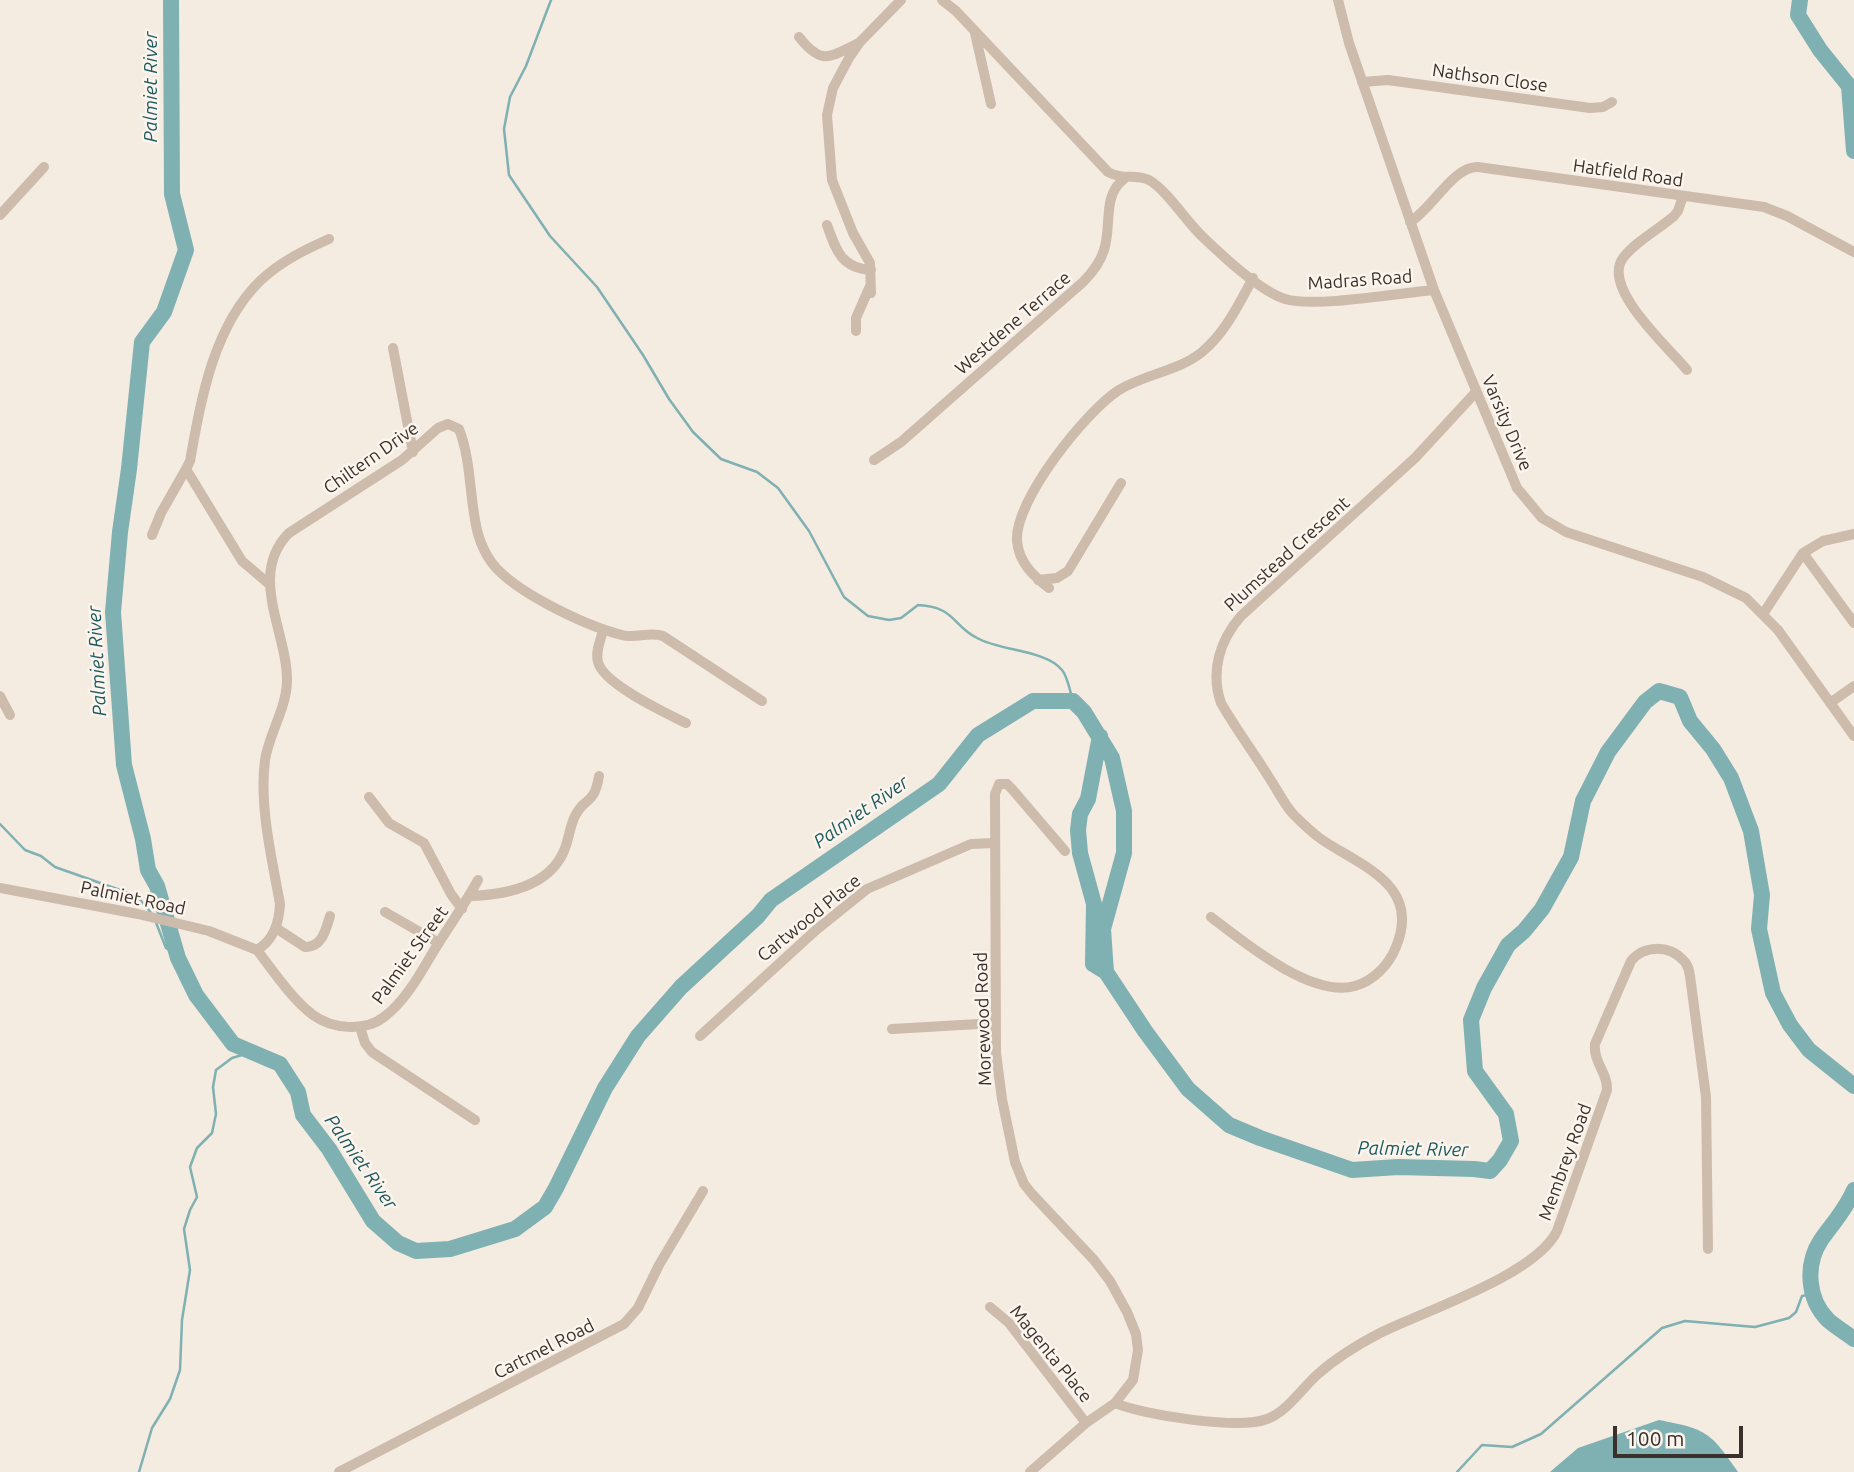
<!DOCTYPE html>
<style>
body{margin:0}
#map{position:relative;width:1854px;height:1472px;overflow:hidden;background:#f4ebe1;font-family:Ubuntu,sans-serif}
canvas{display:block}
.scale{position:absolute;left:1613px;top:1426px;width:130px;height:32px;box-sizing:border-box;border:4px solid #3b302b;border-top:0;padding-left:9px;font-size:21px;line-height:24px;white-space:nowrap;color:#3b302b;-webkit-text-stroke:5px #fbf5ee;paint-order:stroke}
</style>
<div id="map">
<canvas width="1854" height="1472"></canvas>
<div class="scale">100 m</div>
</div>
<script>
const g = document.querySelector('canvas').getContext('2d');
g.lineJoin = 'round';
function fillPath(path, color) { g.fillStyle = color; g.fill(path, 'evenodd'); }
function stroke(path, color, width, dash) { g.strokeStyle = color; g.lineWidth = width; g.lineCap = dash ? 'butt' : 'round'; g.setLineDash(dash || []); g.stroke(path); }
function drawText(font, color, halo, rows, align = 'center') {
  g.font = font + ' Ubuntu,sans-serif'; g.lineWidth = 5; g.setLineDash([]); g.textBaseline = 'middle'; g.strokeStyle = halo; g.fillStyle = color; for (const [text, x, y, turn = 0] of rows) {
    g.save(); g.translate(x, y); g.rotate((+turn || 0) * Math.PI / 180); g.textAlign = isNaN(turn) ? turn : align; if (halo) g.strokeText(text, 0, 0); g.fillText(text, 0, 0); g.restore();
  }
}
fillPath(new Path2D(`
 M 1659,1420 C 1707,1429 1710,1432 1738,1472 L 1550,1472 L 1578,1448 Z`), '#7fb0b2');
stroke(new Path2D(`
 M 551,0 L 526,66 L 510,97 L 504,129 L 509,175 L 550,236 L 597,287 L 643,355 L 669,399 L 693,432 L 721,459 L 757,472 L 778,488 L 809,531 L 844,597 L 868,616 L 889,620 L 901,618 L 918,605 C 955,607 952,625 977,638 C 1000,651 1046,650 1062,670 C 1068,677 1070,692 1073,701
 M 0,824 L 25,850 L 41,856 L 55,867 L 137,896 L 152,914
 M 155,920 L 166,948 L 177,955
 M 139,1472 L 152,1428 L 170,1399 L 180,1370 L 182,1320 L 190,1270 L 184,1229 L 190,1210 L 197,1197 L 190,1167 L 197,1148 L 212,1133 L 216,1114 L 213,1087 L 216,1070 L 232,1058 L 252,1052
 M 1457,1472 L 1482,1445 L 1512,1447 L 1541,1434 L 1662,1328 L 1685,1321 L 1755,1327 L 1789,1318 L 1796,1312 L 1802,1296 L 1812,1294`), '#7fb0b2', 2.5);
stroke(new Path2D(`
 M 171,0 L 172,194 L 186,250 L 164,312 L 142,342 L 129,469 L 120,532 L 113,612 L 124,765 L 143,839 L 148,870 L 157,886 L 178,958 L 196,995 L 233,1044 L 280,1064 L 298,1092 L 303,1115 L 329,1149 L 373,1221 L 398,1243 L 416,1251 L 450,1249 L 515,1229 L 545,1207 L 556,1188 L 605,1088 L 638,1036 L 681,987 L 758,916 L 771,900 L 939,784 L 978,735 L 1033,701 L 1073,701 L 1084,712 L 1112,758 L 1124,811 L 1124,853 L 1103,929 L 1106,972 L 1145,1031 L 1188,1089 L 1229,1125 L 1260,1138 L 1352,1170 L 1398,1167 L 1474,1169 L 1490,1171 L 1500,1160 L 1511,1141 L 1506,1114 L 1475,1071 L 1471,1020 L 1484,988 L 1508,945 L 1524,931 L 1542,909 L 1571,857 L 1583,801 L 1608,752 L 1645,702 L 1659,691 L 1680,697 L 1690,721 L 1713,749 L 1731,778 L 1751,831 L 1762,895 L 1759,929 L 1773,993 L 1790,1025 L 1809,1050 L 1854,1086
 M 1800,0 L 1798,15 L 1820,50 L 1849,86 L 1854,151
 M 1100,736 L 1088,799 L 1080,814 L 1078,830 L 1080,853 L 1094,904 L 1093,964 L 1106,972
 M 1854,1190 C 1846,1209 1833,1223 1821,1240 C 1805,1264 1807,1299 1828,1320 C 1836,1327 1846,1333 1854,1339`), '#7fb0b2', 16);
stroke(new Path2D(`
 M 942,0 L 956,11 L 1108,172 C 1124,181 1135,173 1149,180 C 1167,190 1187,223 1204,238 C 1224,257 1260,291 1285,299 C 1315,308 1400,293 1434,290
 M 1338,0 L 1349,43 L 1434,290 L 1517,488 L 1542,518 L 1566,532 L 1703,577 L 1746,598 L 1778,630 L 1854,736
 M 975,33 L 991,104
 M 799,37 C 823,67 830,56 859,43
 M 1362,82 L 1388,80 L 1590,108 L 1603,107 L 1612,102
 M 1683,196 L 1678,211 L 1674,216 C 1658,230 1636,241 1623,258 C 1601,288 1669,348 1687,370
 M 0,215 L 44,167
 M 1410,222 C 1433,208 1453,166 1478,167 L 1764,207 L 1787,216 L 1854,252
 M 827,225 C 836,250 841,268 871,270
 M 871,293 L 870,263 L 853,233 L 832,180 L 827,115 L 833,88 L 849,58 L 860,42 L 901,0
 M 856,331 L 856,318 L 870,286
 M 393,348 L 413,452
 M 874,460 L 901,442 L 1083,282 C 1092,273 1100,263 1104,250 C 1112,227 1102,195 1124,179
 M 152,535 L 161,513 L 186,469
 M 1803,553 L 1854,623
 M 1038,580 L 1057,578 L 1068,571 L 1121,483
 M 269,584 L 242,561 L 186,469 L 190,461 C 201,400 213,327 260,281 C 280,262 304,250 329,239
 M 1049,588 C 1032,575 1019,562 1017,541 C 1014,501 1086,411 1119,390 C 1145,374 1179,371 1202,352 C 1225,333 1239,304 1253,278
 M 1763,614 L 1803,553 L 1823,541 L 1854,534
 M 603,630 C 601,640 595,651 598,662 C 603,684 666,713 686,723
 M 0,696 L 10,715
 M 1830,703 L 1854,686
 M 369,797 L 389,823 L 424,843 L 451,894 L 462,909
 M 0,888 L 138,914 L 209,931 L 257,950
 M 469,896 C 503,895 547,887 563,853 C 569,841 569,828 575,816 C 585,796 594,806 599,776
 M 385,912 L 439,943
 M 1211,917 C 1245,943 1311,998 1355,986 C 1373,981 1389,965 1396,947 C 1422,884 1360,866 1321,839 C 1311,832 1302,823 1293,814 C 1284,804 1278,791 1270,779 C 1254,753 1236,729 1221,703 C 1210,671 1220,640 1241,616 L 1415,458 L 1476,392
 M 276,928 L 305,947 C 322,948 326,929 330,916
 M 257,950 C 274,940 279,923 280,904 C 272,859 259,806 265,760 C 269,734 286,709 287,682 C 288,633 247,575 289,533 L 402,460 L 438,428 L 448,424 L 459,429 C 472,462 469,500 478,534 C 481,544 486,555 492,563 C 514,592 586,626 622,635 C 636,639 649,631 663,636 L 762,701
 M 257,950 C 274,972 291,998 313,1015 C 332,1029 365,1032 384,1017 C 408,999 423,968 438,944 C 452,922 466,902 478,880
 M 360,1027 L 365,1043 L 372,1052 L 475,1120
 M 892,1029 L 996,1023
 M 700,1036 L 816,930 L 867,889 L 971,844 L 995,843
 M 990,1307 L 1009,1323 L 1086,1423
 M 1115,1403 C 1143,1415 1239,1430 1267,1419 C 1287,1412 1302,1388 1318,1374 C 1337,1357 1357,1345 1380,1333 C 1424,1311 1536,1275 1557,1231 L 1607,1090 C 1608,1073 1593,1062 1595,1044 L 1631,961 C 1644,945 1669,945 1683,960 C 1688,964 1689,970 1690,976 L 1706,1097 L 1708,1249
 M 339,1472 L 624,1324 L 638,1308 L 659,1265 L 703,1191
 M 1030,1472 L 1086,1423 L 1115,1403 L 1133,1380 L 1138,1350 L 1136,1334 L 1127,1312 L 1110,1281 L 1094,1260 L 1032,1194 L 1024,1184 L 1015,1162 L 1002,1099 L 996,1053 L 995,794 L 999,784 L 1007,784 L 1012,789 L 1065,851`), '#cdbbac', 10);
drawText('18px', '#3b302b', '#fbf5ee', [
 ["Nathson Close",1490,78,8],
 ["Hatfield Road",1628,173,8],
 ["Madras Road",1360,280,-4],
 ["Westdene Terrace",1013,323,-41],
 ["Varsity Drive",1507,423,67],
 ["Chiltern Drive",371,458,-35],
 ["Plumstead Crescent",1287,554,-42],
 ["Palmiet Road",133,898,12],
 ["Cartwood Place",809,918,-39],
 ["Palmiet Street",410,955,-54],
 ["Morewood Road",983,1019,-92],
 ["Membrey Road",1565,1162,-70],
 ["Cartmel Road",544,1349,-27],
 ["Magenta Place",1051,1354,51]
]);
drawText('italic 19px', '#1f5a5e', '#fbf5ee', [
 ["Palmiet River",151,87,-90],
 ["Palmiet River",97,661,-93],
 ["Palmiet River",861,812,-35],
 ["Palmiet River",1413,1149,1],
 ["Palmiet River",361,1162,55]
]);
</script>
